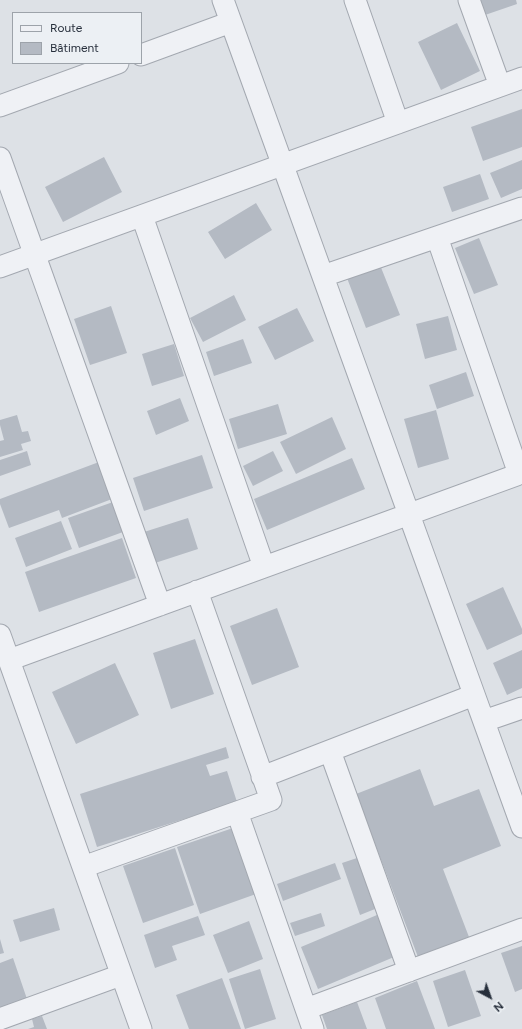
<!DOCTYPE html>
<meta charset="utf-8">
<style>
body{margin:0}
#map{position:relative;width:522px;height:1029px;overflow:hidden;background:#dde1e6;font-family:Figtree,sans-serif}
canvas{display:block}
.legend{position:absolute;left:12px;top:12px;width:130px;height:52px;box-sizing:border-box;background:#ecf0f4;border:1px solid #9da3aa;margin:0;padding:5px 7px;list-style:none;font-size:12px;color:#272f3c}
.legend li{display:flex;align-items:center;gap:8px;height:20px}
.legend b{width:20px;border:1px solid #9da3aa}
.north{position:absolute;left:470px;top:977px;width:40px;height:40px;-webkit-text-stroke:3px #ecf0f4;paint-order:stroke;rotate:139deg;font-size:11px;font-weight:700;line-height:16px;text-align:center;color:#272f3c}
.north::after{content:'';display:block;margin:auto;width:14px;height:18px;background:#272f3c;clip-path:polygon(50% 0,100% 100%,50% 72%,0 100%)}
</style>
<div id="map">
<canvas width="522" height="1029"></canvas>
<ul class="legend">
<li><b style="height:5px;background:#eff1f5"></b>Route</li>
<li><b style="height:11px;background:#b4bac3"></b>Bâtiment</li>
</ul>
<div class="north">N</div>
</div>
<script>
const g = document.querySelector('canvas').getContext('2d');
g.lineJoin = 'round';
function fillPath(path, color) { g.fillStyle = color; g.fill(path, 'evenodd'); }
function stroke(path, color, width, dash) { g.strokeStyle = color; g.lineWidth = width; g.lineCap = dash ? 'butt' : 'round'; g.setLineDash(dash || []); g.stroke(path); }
fillPath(new Path2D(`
 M 480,0 L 516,0 L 517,4 L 485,15 Z
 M 457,23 L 480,71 L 441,90 L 418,42 Z
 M 522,109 L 522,147 L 483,161 L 471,127 Z
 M 104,157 L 122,192 L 63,222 L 45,187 Z
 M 522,160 L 522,189 L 501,198 L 490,173 Z
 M 480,174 L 489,199 L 452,212 L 443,187 Z
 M 256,203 L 272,230 L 225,259 L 208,232 Z
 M 479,238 L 498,285 L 474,294 L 455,248 Z
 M 380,265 L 400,315 L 366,328 L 347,278 Z
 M 234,295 L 246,320 L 203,342 L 190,318 Z
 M 111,306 L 127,353 L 90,365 L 74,319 Z
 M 297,308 L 314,341 L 275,360 L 258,327 Z
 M 448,316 L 457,350 L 425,359 L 416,324 Z
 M 243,339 L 252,363 L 214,376 L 206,352 Z
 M 174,344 L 184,376 L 152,386 L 142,354 Z
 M 466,372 L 474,396 L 437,409 L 429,385 Z
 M 180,398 L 189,421 L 156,435 L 147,411 Z
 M 278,404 L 287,434 L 238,449 L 229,419 Z
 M 436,410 L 449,459 L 418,468 L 404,419 Z
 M 17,415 L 22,432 L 28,431 L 31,441 L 21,444 L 23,450 L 0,457 L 0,441 L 4,440 L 0,425 L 0,420 Z
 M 332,417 L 346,449 L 296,474 L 280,442 Z
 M 27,451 L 31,465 L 0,476 L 0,460 Z
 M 273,451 L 283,471 L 253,486 L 243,466 Z
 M 202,455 L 213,488 L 144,511 L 133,478 Z
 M 352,458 L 365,489 L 267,530 L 254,499 Z
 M 99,462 L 112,499 L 62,518 L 59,510 L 9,528 L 0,504 L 0,499 Z
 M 113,502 L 123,532 L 79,548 L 68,518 Z
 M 188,518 L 198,549 L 155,563 L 144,532 Z
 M 61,521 L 72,549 L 26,567 L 15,538 Z
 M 122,538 L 136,578 L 39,612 L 25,572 Z
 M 503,587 L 522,629 L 522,634 L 487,650 L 466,604 Z
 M 277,608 L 299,667 L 252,685 L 230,626 Z
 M 195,639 L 214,694 L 171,709 L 153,653 Z
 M 522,650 L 522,688 L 507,695 L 493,663 Z
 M 115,663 L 139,715 L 76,744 L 52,692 Z
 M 226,747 L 229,758 L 206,765 L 210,776 L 227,771 L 237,802 L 97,847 L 80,794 Z
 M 420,769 L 434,806 L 479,789 L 501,846 L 443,869 L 469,937 L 418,957 L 356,794 Z
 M 233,828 L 256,894 L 200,914 L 177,847 Z
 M 175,848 L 194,905 L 143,923 L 123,866 Z
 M 357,858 L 375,909 L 360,915 L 342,863 Z
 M 335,863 L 341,879 L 283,901 L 277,884 Z
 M 54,908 L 60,930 L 20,942 L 13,920 Z
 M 321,913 L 325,926 L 295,936 L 290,923 Z
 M 377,915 L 394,957 L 318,989 L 301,947 Z
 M 198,916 L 205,935 L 172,946 L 177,960 L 155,968 L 144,935 Z
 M 249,921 L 263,959 L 228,973 L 213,935 Z
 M 0,939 L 4,953 L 0,954 Z
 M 522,946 L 522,989 L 515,992 L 501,953 Z
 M 13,958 L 27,999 L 0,1009 L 0,963 Z
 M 260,969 L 276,1019 L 245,1029 L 229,979 Z
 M 465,970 L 481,1016 L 448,1027 L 433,981 Z
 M 222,978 L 241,1029 L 189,1029 L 176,995 Z
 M 417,981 L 435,1029 L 386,1029 L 375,998 Z
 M 357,1002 L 367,1029 L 327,1029 L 322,1015 Z
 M 42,1016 L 47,1029 L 28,1029 L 34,1027 L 32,1019 Z`), '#b4bac3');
const minor = new Path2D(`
 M 223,0 L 522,827
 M 355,0 L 398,123
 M 469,0 L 500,86
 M 141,55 L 231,22
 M 0,106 L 118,63
 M 0,158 L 160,605
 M 142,216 L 264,567
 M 437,237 L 519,474
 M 0,267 L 522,78
 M 323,276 L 522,208
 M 0,635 L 141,1029
 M 9,660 L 522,473
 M 484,721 L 522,708
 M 330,751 L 409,971
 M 262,777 L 474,695
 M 237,812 L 313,1029
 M 83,867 L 271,800 L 197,591
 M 306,1009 L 522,929
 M 0,1019 L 121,975`);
stroke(minor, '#a3a8b0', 23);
stroke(minor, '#eff1f5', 21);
</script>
